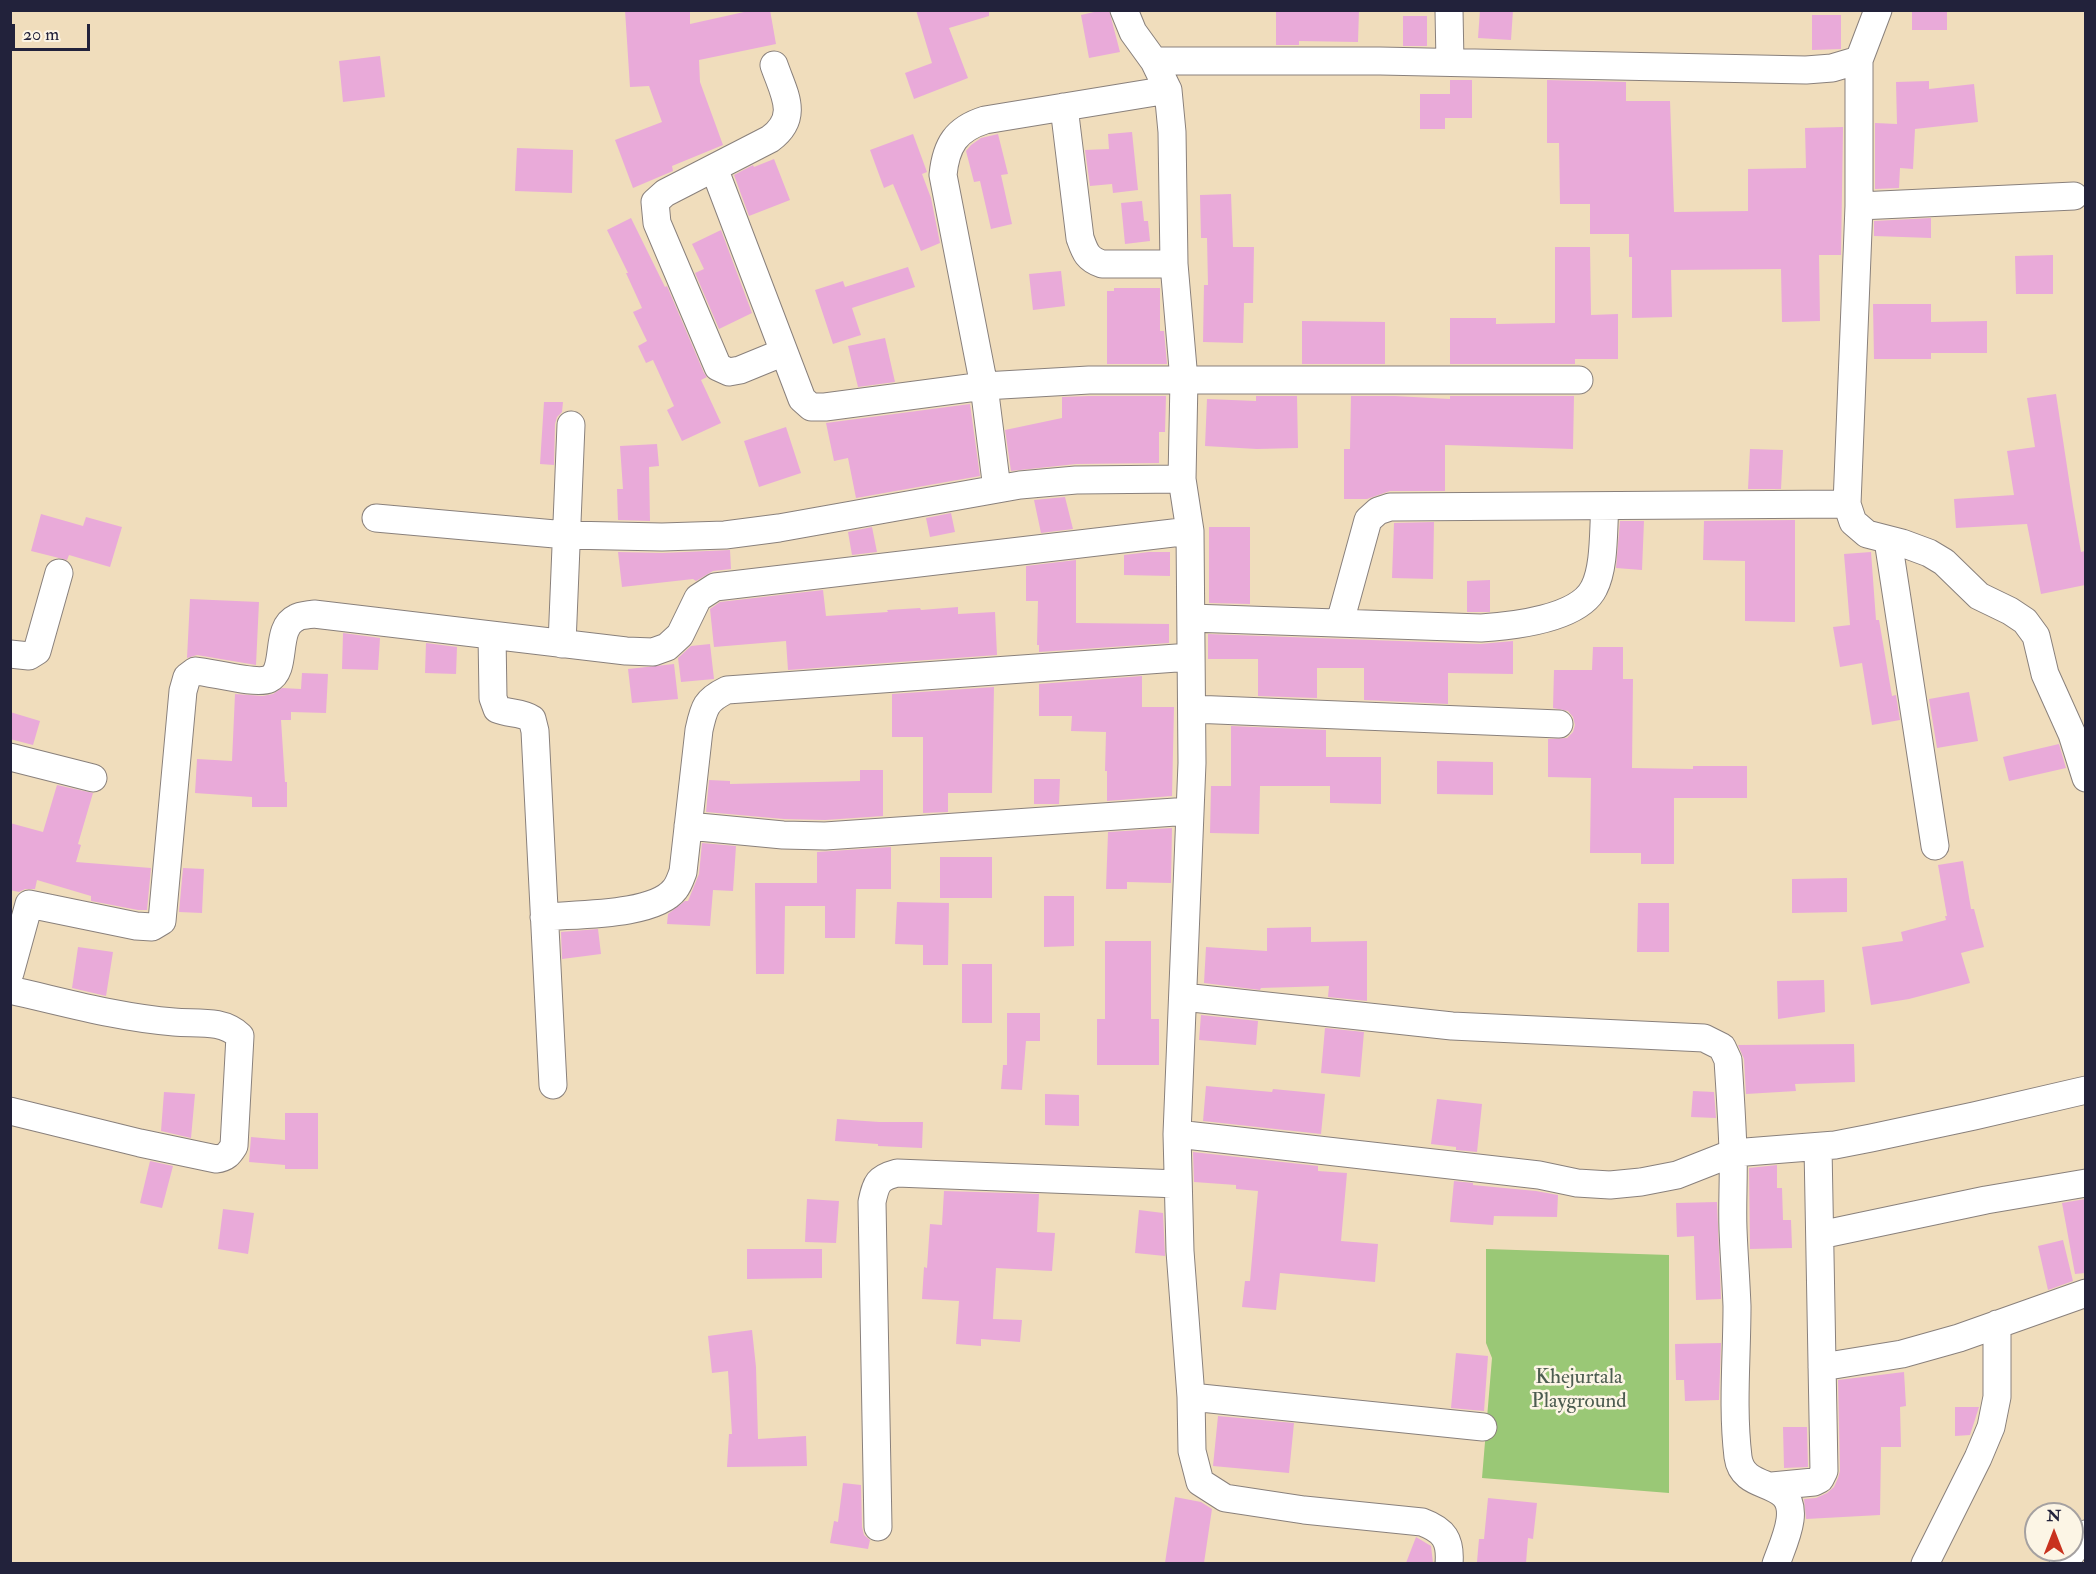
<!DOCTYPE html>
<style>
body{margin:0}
#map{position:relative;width:2096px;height:1574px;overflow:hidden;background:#f0ddbc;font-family:"IM FELL Double Pica",serif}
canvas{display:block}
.frame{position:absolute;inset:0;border:12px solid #22223b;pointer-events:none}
.north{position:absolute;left:2024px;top:1502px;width:60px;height:60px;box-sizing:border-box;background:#fcf5e5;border:2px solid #a5a1a1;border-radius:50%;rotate:0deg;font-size:16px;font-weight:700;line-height:24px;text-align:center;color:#22223b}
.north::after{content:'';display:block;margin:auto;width:21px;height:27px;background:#c8321e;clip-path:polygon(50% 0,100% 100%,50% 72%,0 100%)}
.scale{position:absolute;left:12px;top:24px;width:78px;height:27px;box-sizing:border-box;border:3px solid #22223b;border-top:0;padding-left:8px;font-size:18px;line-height:21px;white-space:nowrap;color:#22223b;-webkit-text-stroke:4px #fcf5e5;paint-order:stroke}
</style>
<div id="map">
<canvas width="2096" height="1574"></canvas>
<div class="frame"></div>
<div class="north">N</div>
<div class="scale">20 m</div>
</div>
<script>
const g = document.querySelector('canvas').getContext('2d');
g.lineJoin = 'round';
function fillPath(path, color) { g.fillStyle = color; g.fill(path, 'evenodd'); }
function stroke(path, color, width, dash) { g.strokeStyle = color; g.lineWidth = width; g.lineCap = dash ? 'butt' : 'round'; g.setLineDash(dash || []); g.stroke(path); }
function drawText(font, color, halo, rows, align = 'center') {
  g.font = font + ' "IM FELL Double Pica",serif'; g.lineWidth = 5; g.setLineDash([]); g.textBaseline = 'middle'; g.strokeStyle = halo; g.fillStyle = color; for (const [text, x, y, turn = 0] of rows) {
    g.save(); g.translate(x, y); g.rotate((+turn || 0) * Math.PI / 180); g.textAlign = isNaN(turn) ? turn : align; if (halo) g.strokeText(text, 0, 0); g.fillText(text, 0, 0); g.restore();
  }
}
fillPath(new Path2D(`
 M 1486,1249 L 1669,1255 L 1669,1493 L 1482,1478 L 1492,1358 L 1486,1343 Z`), '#9ac876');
fillPath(new Path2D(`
 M 625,10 L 690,10 L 690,24 L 753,10 L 770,10 L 776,44 L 699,60 L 700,82 L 723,145 L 672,166 L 673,171 L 633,188 L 615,140 L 662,122 L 649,86 L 630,87 Z
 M 916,10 L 989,10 L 989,16 L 949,28 L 968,78 L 914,99 L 905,73 L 932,63 Z
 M 1103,10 L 1109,10 L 1120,52 L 1089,58 L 1081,15 Z
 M 1306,10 L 1359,10 L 1358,42 L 1299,41 L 1299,45 L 1276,45 L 1276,12 L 1306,12 Z
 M 1480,10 L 1513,10 L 1511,40 L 1478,38 Z
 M 1912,10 L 1947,10 L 1947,30 L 1912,30 Z
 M 1812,15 L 1841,15 L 1841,49 L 1812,50 Z
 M 1403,16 L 1427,16 L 1427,46 L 1403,46 Z
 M 380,56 L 385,97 L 343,102 L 339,61 Z
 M 1450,80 L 1472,80 L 1472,118 L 1445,118 L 1445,129 L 1420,129 L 1420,94 L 1450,94 Z
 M 1547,80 L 1626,82 L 1626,101 L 1670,101 L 1674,212 L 1748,211 L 1748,169 L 1806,168 L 1805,128 L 1843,127 L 1841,255 L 1819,255 L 1820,321 L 1782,322 L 1781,269 L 1671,270 L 1672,317 L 1632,318 L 1632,257 L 1629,257 L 1629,234 L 1590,234 L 1590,204 L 1560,204 L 1559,143 L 1547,143 Z
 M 1929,81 L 1929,89 L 1974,84 L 1978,122 L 1915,129 L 1913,169 L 1900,168 L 1899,188 L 1875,189 L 1875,123 L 1897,124 L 1896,82 Z
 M 1132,132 L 1138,190 L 1113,193 L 1112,184 L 1090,186 L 1085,150 L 1109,149 L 1108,134 Z
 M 913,134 L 927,172 L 922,174 L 931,198 L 940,243 L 921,251 L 893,184 L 884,188 L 870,150 Z
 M 998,134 L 1008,174 L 1001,175 L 1012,224 L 991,229 L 980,181 L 974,182 L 966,151 L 971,145 L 981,138 Z
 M 517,148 L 573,150 L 572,193 L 515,191 Z
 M 774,159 L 790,200 L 749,216 L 734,175 L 753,165 L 754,167 Z
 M 1231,194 L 1233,247 L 1254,247 L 1253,303 L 1244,303 L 1243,343 L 1203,342 L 1204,285 L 1208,285 L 1207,238 L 1201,238 L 1200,195 Z
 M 1142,201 L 1144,221 L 1148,221 L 1150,241 L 1125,244 L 1121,203 Z
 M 631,218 L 665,287 L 667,286 L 704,373 L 707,377 L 701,380 L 721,423 L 682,441 L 667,410 L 674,406 L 653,360 L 646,363 L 638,346 L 647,341 L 633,312 L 642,308 L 626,273 L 628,273 L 607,230 Z
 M 1931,218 L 1931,238 L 1874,236 L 1874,221 Z
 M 721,230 L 752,313 L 719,329 L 695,273 L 704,269 L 692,244 Z
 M 1555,247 L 1590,247 L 1591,315 L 1618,314 L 1618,359 L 1575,359 L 1575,364 L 1450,364 L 1450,318 L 1496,318 L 1496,324 L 1555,323 Z
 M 2053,255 L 2053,294 L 2016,294 L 2015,256 Z
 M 908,267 L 915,287 L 852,308 L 861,335 L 833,344 L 815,290 L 843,281 L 845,287 Z
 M 1061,271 L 1065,306 L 1033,310 L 1029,274 Z
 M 1114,288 L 1160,288 L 1160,331 L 1164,331 L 1167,364 L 1107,364 L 1107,291 L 1114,291 Z
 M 1873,304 L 1931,304 L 1931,322 L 1987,321 L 1987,353 L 1931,353 L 1931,359 L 1874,359 Z
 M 1302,321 L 1385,322 L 1385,364 L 1302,364 Z
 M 885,338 L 895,382 L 858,387 L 848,346 Z
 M 2056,394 L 2073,506 L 2081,552 L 2085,551 L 2085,585 L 2041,594 L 2027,524 L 1956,528 L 1954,499 L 2014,495 L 2007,451 L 2035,447 L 2027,398 Z
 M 1089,396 L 1166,396 L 1165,432 L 1159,432 L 1159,463 L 1076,464 L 1011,471 L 1005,430 L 1062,418 L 1062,397 Z
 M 1256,396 L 1297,396 L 1298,448 L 1257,449 L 1205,446 L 1207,399 L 1256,401 Z
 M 1351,396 L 1395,396 L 1450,399 L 1450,396 L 1574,396 L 1573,449 L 1445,445 L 1445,491 L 1390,491 L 1367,499 L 1344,499 L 1344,449 L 1350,449 Z
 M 544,402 L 563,402 L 562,412 L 557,417 L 555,424 L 554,465 L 540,464 Z
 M 970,404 L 980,476 L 856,498 L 848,458 L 834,461 L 826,423 Z
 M 786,427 L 801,473 L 759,487 L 744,441 Z
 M 657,444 L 659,466 L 649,467 L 650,521 L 618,520 L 617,489 L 623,489 L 620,446 Z
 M 1750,449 L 1783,450 L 1781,489 L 1748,489 Z
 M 1065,497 L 1073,529 L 1041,533 L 1034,500 Z
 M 951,513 L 955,532 L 930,537 L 926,518 Z
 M 41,514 L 83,526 L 86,517 L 122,527 L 110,567 L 69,555 L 67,560 L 31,551 Z
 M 1795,520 L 1795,622 L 1745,621 L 1745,561 L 1703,560 L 1704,521 Z
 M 1620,521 L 1644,521 L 1642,570 L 1616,568 Z
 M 1434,522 L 1433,579 L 1392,578 L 1394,523 Z
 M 872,527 L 877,552 L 852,555 L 848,532 Z
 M 1209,527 L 1250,527 L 1250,604 L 1209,603 Z
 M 730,550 L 731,569 L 713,571 L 696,581 L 693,579 L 622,587 L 618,552 L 662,553 Z
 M 1149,552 L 1170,552 L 1170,576 L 1124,575 L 1124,555 Z
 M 1871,552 L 1876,620 L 1879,620 L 1892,696 L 1896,695 L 1900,720 L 1872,725 L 1862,663 L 1840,667 L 1833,627 L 1850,625 L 1844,554 Z
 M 1076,560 L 1076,623 L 1169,624 L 1169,643 L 1039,652 L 1039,645 L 1037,645 L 1038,601 L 1026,601 L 1026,566 Z
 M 1490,580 L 1490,612 L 1467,612 L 1467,581 Z
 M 823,590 L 826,616 L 888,612 L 887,610 L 920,608 L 921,610 L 958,607 L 958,614 L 995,612 L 997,655 L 788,670 L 786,641 L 714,647 L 710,609 L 720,602 Z
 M 190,599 L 259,602 L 256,665 L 197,655 L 187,658 Z
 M 343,633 L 380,638 L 378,670 L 342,669 Z
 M 1208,634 L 1480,644 L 1513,641 L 1513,674 L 1448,673 L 1448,704 L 1364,700 L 1364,668 L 1317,668 L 1317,698 L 1258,696 L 1258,659 L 1208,659 Z
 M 426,643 L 457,647 L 456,674 L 425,673 Z
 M 710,644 L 714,679 L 681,682 L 678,658 L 691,646 Z
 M 1593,647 L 1623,647 L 1623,679 L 1633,679 L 1632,768 L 1693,769 L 1693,766 L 1747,766 L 1747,798 L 1674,798 L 1674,864 L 1641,864 L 1641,853 L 1590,853 L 1591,778 L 1548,777 L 1548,739 L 1567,738 L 1573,732 L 1575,725 L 1573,717 L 1568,711 L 1553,708 L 1554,670 L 1592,670 Z
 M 674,664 L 678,699 L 632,703 L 628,669 Z
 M 302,673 L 328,674 L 326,713 L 291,712 L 291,720 L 281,720 L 285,782 L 287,782 L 287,807 L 252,807 L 252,797 L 195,793 L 197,759 L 232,761 L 235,694 L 263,696 L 273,694 L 282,688 L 301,689 Z
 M 1142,676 L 1142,707 L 1174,707 L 1172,796 L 1107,801 L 1107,771 L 1105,771 L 1106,732 L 1071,731 L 1072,716 L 1039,716 L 1039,684 Z
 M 994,687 L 992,793 L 948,793 L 948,812 L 923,813 L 923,737 L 892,737 L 892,694 Z
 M 1969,692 L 1978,741 L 1937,748 L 1929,699 Z
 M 10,712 L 40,721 L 33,745 L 10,739 Z
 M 1231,726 L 1326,730 L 1326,757 L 1381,757 L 1381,804 L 1330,803 L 1330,786 L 1260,786 L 1259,834 L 1210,833 L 1211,786 L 1231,786 Z
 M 2059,744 L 2066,768 L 2009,781 L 2003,757 Z
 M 1437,761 L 1493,762 L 1493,795 L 1437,794 Z
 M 860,770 L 883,770 L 883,816 L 825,820 L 784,819 L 706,812 L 709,780 L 730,781 L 730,784 L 860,781 Z
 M 1034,779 L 1060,779 L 1059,804 L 1034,804 Z
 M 57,785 L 93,793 L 78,844 L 81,845 L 76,862 L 151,868 L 147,910 L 138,910 L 91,901 L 91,896 L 37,880 L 35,889 L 25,889 L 19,892 L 10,890 L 10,823 L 43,832 Z
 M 1172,828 L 1171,883 L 1127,882 L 1127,889 L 1106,889 L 1108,832 Z
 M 702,843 L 736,846 L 733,891 L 713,890 L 710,926 L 667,924 L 668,914 L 685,901 L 688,901 L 699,874 Z
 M 891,847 L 891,889 L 856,889 L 855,938 L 825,938 L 825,906 L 785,906 L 784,974 L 756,974 L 755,883 L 817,883 L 817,852 Z
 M 940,857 L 992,857 L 992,898 L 940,898 Z
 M 1963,861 L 1971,909 L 1974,909 L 1984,947 L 1961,953 L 1970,983 L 1909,999 L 1871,1005 L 1862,947 L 1903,941 L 1901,932 L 1946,920 L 1945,916 L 1947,916 L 1938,865 Z
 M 183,868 L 204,869 L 202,913 L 179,912 Z
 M 1847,878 L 1847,912 L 1792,913 L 1792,879 Z
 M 1044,896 L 1074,896 L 1074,946 L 1044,947 Z
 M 897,902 L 949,903 L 948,965 L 923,965 L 923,945 L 895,944 Z
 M 1638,903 L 1669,903 L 1669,952 L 1637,952 Z
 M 1311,927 L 1311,942 L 1367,941 L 1367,1001 L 1328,997 L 1329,986 L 1261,988 L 1260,990 L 1204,983 L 1206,947 L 1267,951 L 1267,928 Z
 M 598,929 L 601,954 L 562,959 L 561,932 Z
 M 1105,941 L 1151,941 L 1151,1019 L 1159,1019 L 1159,1065 L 1097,1065 L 1097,1019 L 1105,1019 Z
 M 78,947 L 113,952 L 106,996 L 72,988 Z
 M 962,964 L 992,964 L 992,1023 L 962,1023 Z
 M 1824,980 L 1825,1012 L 1778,1019 L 1777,981 Z
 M 1007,1013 L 1040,1013 L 1040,1041 L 1026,1041 L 1022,1090 L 1001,1089 L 1003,1065 L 1007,1065 Z
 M 1201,1015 L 1258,1021 L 1256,1045 L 1199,1040 Z
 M 1325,1028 L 1364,1032 L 1360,1077 L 1321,1073 Z
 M 1854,1044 L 1855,1082 L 1795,1084 L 1796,1091 L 1746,1094 L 1744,1059 L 1738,1045 Z
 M 1206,1086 L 1272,1092 L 1273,1089 L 1325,1094 L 1321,1134 L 1203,1121 Z
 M 1693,1091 L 1714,1092 L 1716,1118 L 1691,1117 Z
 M 164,1092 L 195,1094 L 191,1138 L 161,1131 Z
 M 1045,1094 L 1079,1095 L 1079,1126 L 1045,1125 Z
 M 1437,1099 L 1482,1104 L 1477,1152 L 1456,1150 L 1456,1147 L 1431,1144 Z
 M 285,1113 L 318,1113 L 318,1169 L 285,1169 L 285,1165 L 249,1162 L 251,1137 L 285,1140 Z
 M 837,1119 L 879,1122 L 923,1122 L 922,1148 L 878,1146 L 878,1144 L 835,1141 Z
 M 1193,1152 L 1318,1166 L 1318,1171 L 1347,1173 L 1341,1241 L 1378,1244 L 1375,1282 L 1280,1273 L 1276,1310 L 1242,1307 L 1245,1281 L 1250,1281 L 1258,1191 L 1236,1189 L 1236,1185 L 1194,1182 Z
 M 150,1161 L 173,1166 L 162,1208 L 140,1203 Z
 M 1777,1165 L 1777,1188 L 1782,1188 L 1783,1220 L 1791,1220 L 1792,1248 L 1750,1249 L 1749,1168 Z
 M 1454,1181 L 1473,1183 L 1473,1185 L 1536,1191 L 1558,1195 L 1557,1217 L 1494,1216 L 1493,1225 L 1450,1222 Z
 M 944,1191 L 1039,1194 L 1037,1232 L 1055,1233 L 1052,1271 L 996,1268 L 993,1319 L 1022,1320 L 1020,1342 L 981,1339 L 981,1346 L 956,1344 L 959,1301 L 922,1299 L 924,1267 L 927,1268 L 930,1224 L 942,1225 Z
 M 807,1199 L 839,1201 L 836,1243 L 805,1242 Z
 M 2085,1199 L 2085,1273 L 2075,1274 L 2062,1203 Z
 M 1717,1202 L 1721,1299 L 1696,1300 L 1694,1236 L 1677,1237 L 1676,1203 Z
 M 223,1209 L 254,1213 L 248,1254 L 218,1249 Z
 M 1139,1210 L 1163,1213 L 1165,1256 L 1135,1253 Z
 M 2063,1240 L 2073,1281 L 2048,1290 L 2038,1246 Z
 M 747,1249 L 822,1249 L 822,1278 L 747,1279 Z
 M 752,1330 L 756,1367 L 758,1439 L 806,1436 L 807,1466 L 727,1467 L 729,1434 L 732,1434 L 728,1371 L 712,1373 L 708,1336 Z
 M 1721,1343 L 1719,1400 L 1685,1401 L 1684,1380 L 1676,1380 L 1675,1344 Z
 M 1456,1353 L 1488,1356 L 1484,1411 L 1451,1408 Z
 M 1904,1372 L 1906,1406 L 1900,1407 L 1901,1447 L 1881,1447 L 1880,1515 L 1806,1519 L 1804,1499 L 1816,1498 L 1827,1493 L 1834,1487 L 1838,1478 L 1840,1471 L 1838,1380 Z
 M 1955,1407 L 1979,1407 L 1970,1435 L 1955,1436 Z
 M 1218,1416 L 1294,1423 L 1289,1473 L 1213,1466 Z
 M 1783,1427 L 1807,1427 L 1808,1467 L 1784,1468 Z
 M 843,1483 L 861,1485 L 862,1527 L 864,1535 L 870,1540 L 868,1549 L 830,1543 L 834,1521 L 838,1522 Z
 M 1175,1497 L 1201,1502 L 1212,1509 L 1204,1563 L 1165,1563 Z
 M 1488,1498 L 1537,1503 L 1533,1539 L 1528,1538 L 1526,1563 L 1477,1562 L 1479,1539 L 1484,1539 Z
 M 1416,1537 L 1431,1546 L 1433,1563 L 1406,1563 Z`), '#e9aad9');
const minor = new Path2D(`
 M 1124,10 L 1133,32 L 1154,61 L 1168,90 L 1172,132 L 1174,264 L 1184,380 L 1182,479 L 1190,531 L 1192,763 L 1177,1134 L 1180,1251 L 1191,1397 L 1192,1451 L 1200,1482 L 1225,1498 L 1304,1510 L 1422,1522 C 1444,1530 1451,1540 1449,1564
 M 1449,10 L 1450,62
 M 1878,10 L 1859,60 L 1859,206 L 1847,504 L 1853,522 L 1867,534 L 1902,543 L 1929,553 L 1944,562 L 1979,596 L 2010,611 L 2025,621 L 2036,636 L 2045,674 L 2072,734 L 2086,778
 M 1154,61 L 1380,61 L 1806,70 L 1832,68 L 1859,60
 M 774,65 C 784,94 800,117 770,139 L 665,193 L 655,202 L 657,223 L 718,367 L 729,372 L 740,370 L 784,352
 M 1064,107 L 1080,238 C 1085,252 1087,259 1102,264 L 1174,264
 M 714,168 L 802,399 L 811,407 L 825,407 L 984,386 L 1089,380 L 1579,380
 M 1859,206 L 2074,196
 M 997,489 L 984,386 L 943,175 C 946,145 956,129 985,120 L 1168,90
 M 376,518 L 566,535 L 662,537 L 725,535 L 779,528 L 1020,485 L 1076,480 L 1182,479
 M 1888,540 L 1935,846
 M 1191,618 L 1481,628 C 1512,626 1579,619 1594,588 C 1605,567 1603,529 1605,506
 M 1340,622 L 1368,520 L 1378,511 L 1390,507 L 1847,504
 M 492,635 L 493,698 L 497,709 C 509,714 522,712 532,719 L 535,731 L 553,1085
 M 562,644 L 571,425
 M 10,654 L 29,656 L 37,651 L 59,573
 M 1192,709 L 1559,724
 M 10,757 L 93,778
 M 688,826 L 783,835 L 825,836 L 1190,811
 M 544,917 C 577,914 655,916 675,889 C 679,884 681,877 683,872 L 699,730 C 704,707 706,700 727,690 L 1191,657
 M 10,973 L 29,904 L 136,926 L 152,927 L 162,921 L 183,691 L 187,677 L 195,671 C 211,672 256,685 269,679 C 288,670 274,628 296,618 C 301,615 309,615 314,614 L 626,651 L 653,652 L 667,647 L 680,635 L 698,598 L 715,587 L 1190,531
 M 10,990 C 64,1002 119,1018 174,1022 C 197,1024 222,1019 240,1036 L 234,1146 C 229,1154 226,1158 216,1159 L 140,1143 L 10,1111
 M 1183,997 L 1452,1026 L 1704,1038 L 1722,1047 L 1728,1060 C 1730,1090 1732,1121 1733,1151 C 1734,1177 1732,1203 1733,1229 C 1734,1255 1736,1280 1737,1306 C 1737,1357 1732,1407 1738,1457 C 1743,1495 1796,1475 1790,1520 C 1788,1535 1781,1550 1776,1564
 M 1177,1134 L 1539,1175 L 1577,1183 L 1610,1185 L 1641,1182 L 1677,1175 L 1733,1153 L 1835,1145 L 1871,1138 L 1974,1116 L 2086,1090
 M 1820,1235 L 1986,1200 L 2086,1183
 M 1822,1367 L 1902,1354 L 1959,1338 L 2086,1293
 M 1191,1397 L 1483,1427
 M 1772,1486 L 1814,1482 L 1820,1479 L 1824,1471 L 1818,1147
 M 878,1527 L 872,1202 C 876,1183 878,1178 897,1173 L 1178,1184
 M 1925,1564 L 1978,1458 L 1991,1427 L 1997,1397 L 1997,1324
 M 2063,1564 L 2086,1534`);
stroke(minor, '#89807c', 29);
stroke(minor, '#fff', 27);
drawText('21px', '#4c5c50', '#fcf5e5', [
 ["Khejurtala",1579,1378],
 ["Playground",1579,1402]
]);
</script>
